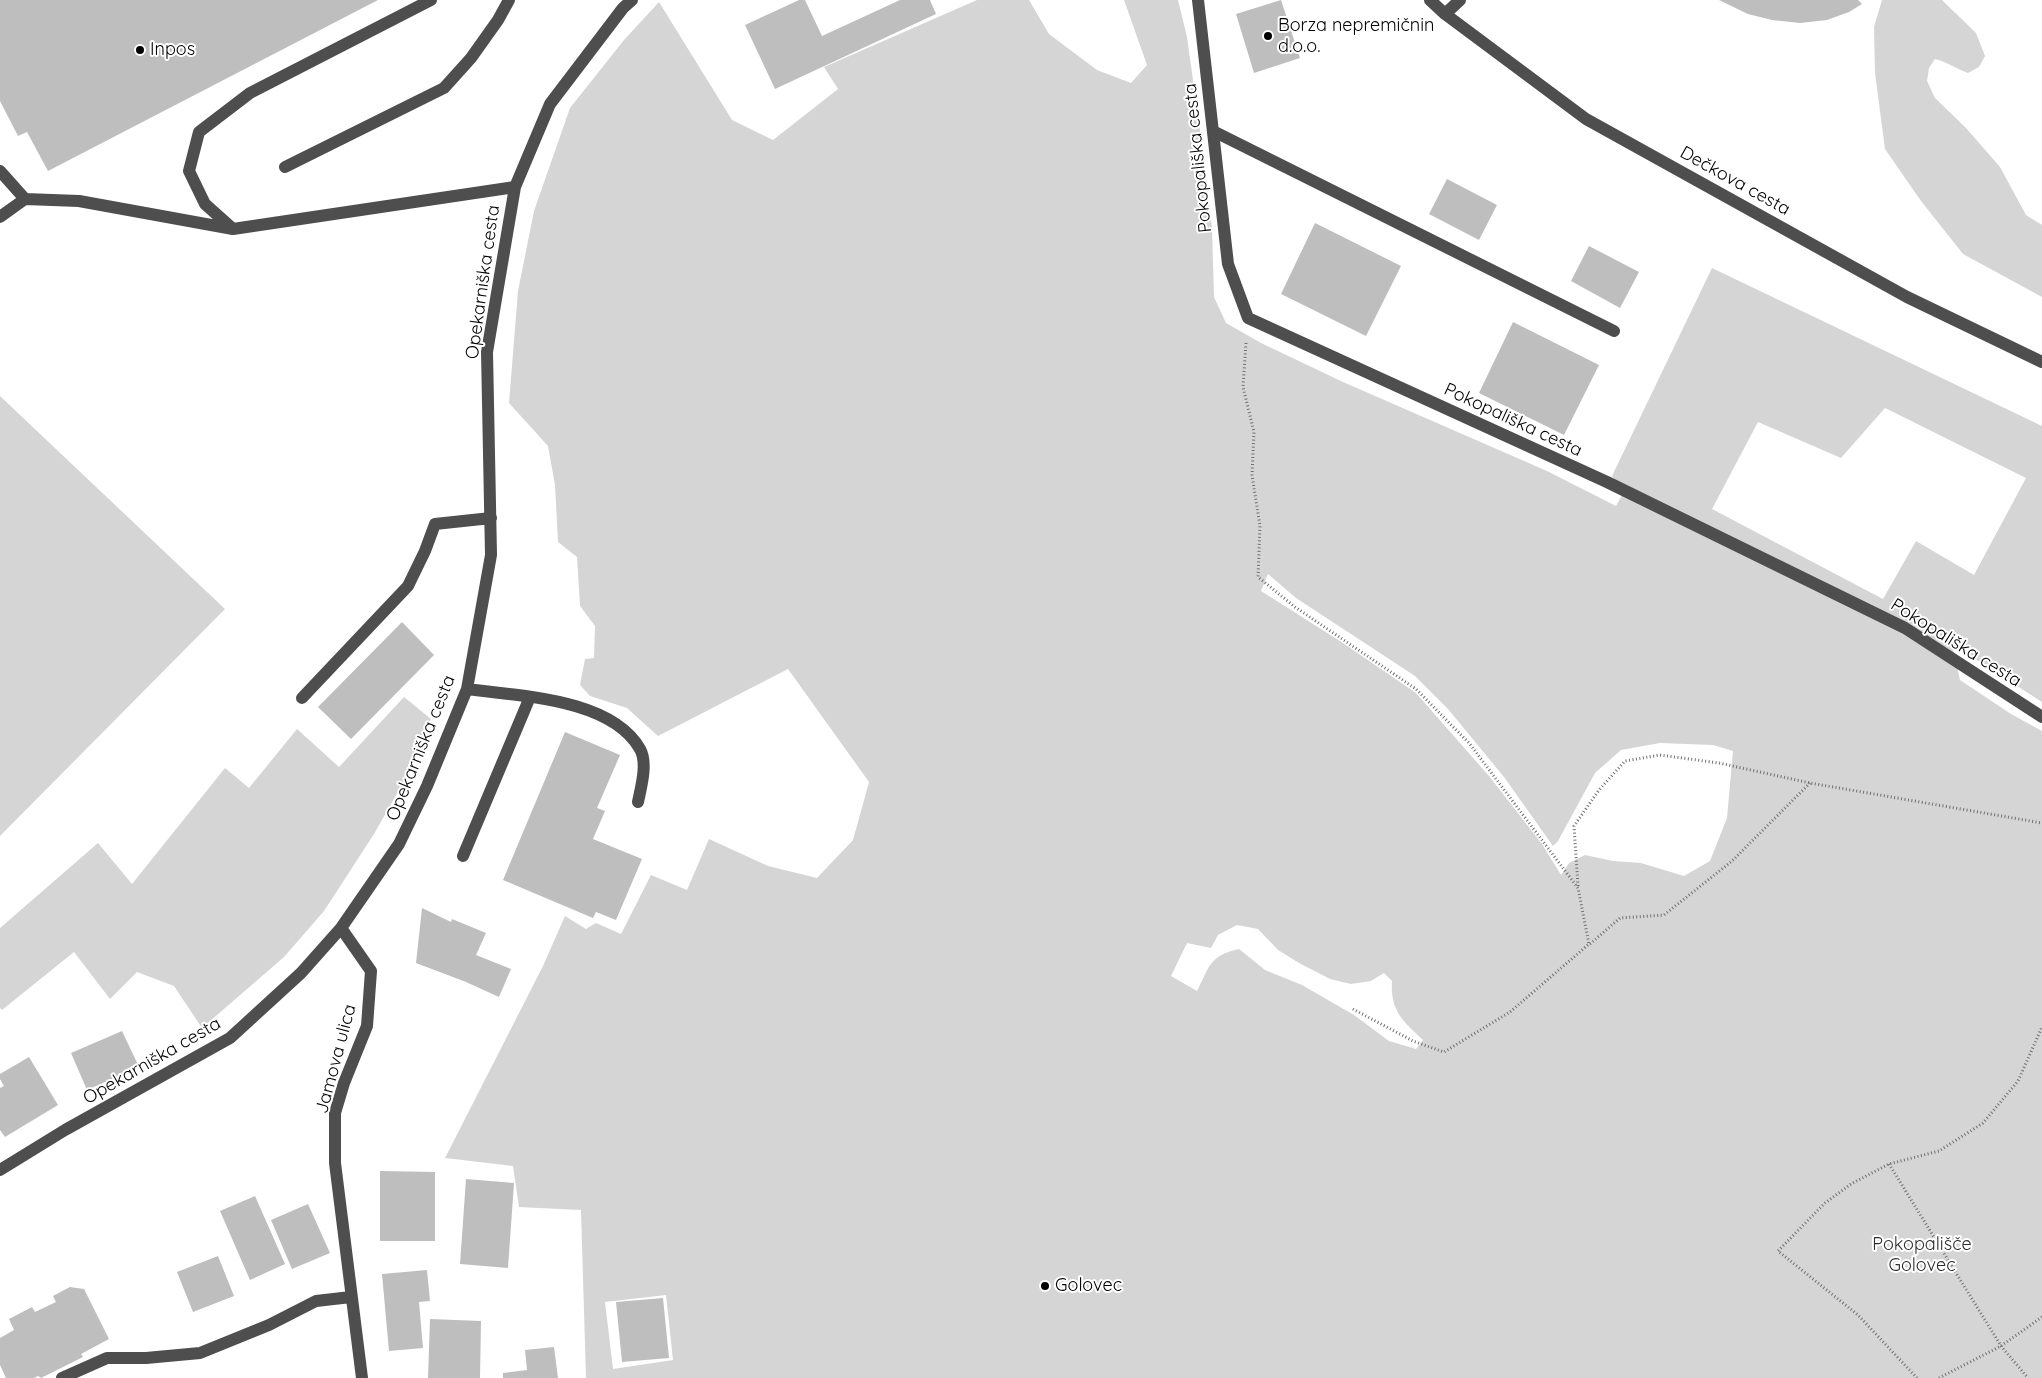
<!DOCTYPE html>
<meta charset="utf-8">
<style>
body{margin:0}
canvas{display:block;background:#fff}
</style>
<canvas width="2042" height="1378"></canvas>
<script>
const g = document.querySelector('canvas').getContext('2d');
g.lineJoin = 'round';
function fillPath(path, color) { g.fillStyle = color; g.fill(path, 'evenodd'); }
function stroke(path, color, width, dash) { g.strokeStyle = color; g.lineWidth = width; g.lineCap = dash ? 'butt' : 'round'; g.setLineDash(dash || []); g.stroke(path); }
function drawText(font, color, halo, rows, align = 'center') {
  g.font = font + ' Quicksand,sans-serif'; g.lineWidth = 4; g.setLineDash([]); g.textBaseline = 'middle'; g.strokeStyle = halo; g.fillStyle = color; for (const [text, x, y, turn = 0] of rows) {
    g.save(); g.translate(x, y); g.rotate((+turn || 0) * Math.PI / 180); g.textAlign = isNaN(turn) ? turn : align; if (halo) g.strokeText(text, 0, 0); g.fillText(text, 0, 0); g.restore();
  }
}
fillPath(new Path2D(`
 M 977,0 L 1029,0 L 1049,34 L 1097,70 L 1131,83 L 1147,65 L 1124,0 L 1178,0 L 1187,37 L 1204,159 L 1212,229 L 1214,297 L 1226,323 L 1261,343 L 1343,382 L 1547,471 L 1616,506 L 1627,486 L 1615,480 L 1612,476 L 1712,268 L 2042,426 L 2042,702 L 1952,644 L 1960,680 L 2011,714 L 2042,731 L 2042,1378 L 586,1378 L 581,1210 L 519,1207 L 513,1166 L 445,1158 L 543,966 L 565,916 L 586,929 L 596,923 L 621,934 L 651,875 L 687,890 L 709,839 L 768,866 L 817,878 L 853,840 L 869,782 L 788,669 L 658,736 L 627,708 L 590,696 L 580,685 L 585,659 L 594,658 L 595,626 L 580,606 L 577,557 L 558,542 L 555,485 L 548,446 L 509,403 L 518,291 L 534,211 L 570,108 L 624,40 L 659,2 L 732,120 L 773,140 L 838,89 L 824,67 ZM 1885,408 L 2026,478 L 1974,575 L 1916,541 L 1883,599 L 1712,509 L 1758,422 L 1841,458 ZM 1268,574 L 1296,598 L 1415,676 L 1448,709 L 1504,777 L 1553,846 L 1558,841 L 1595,773 L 1621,750 L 1660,743 L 1713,745 L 1733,751 L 1727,818 L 1710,861 L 1684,876 L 1641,863 L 1613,861 L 1585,855 L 1569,863 L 1561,875 L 1542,844 L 1489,776 L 1416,693 L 1343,643 L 1261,591 ZM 1237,925 L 1258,929 L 1278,950 L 1299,963 L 1330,979 L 1351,984 L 1371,981 L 1384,973 L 1392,981 C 1390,1011 1403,1021 1423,1040 L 1416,1049 L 1389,1041 L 1354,1015 L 1302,985 L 1265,970 L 1239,949 C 1209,956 1210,966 1197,991 L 1171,976 L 1187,943 L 1211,948 L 1218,935 ZM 666,1295 L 673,1360 L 613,1369 L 605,1302 Z
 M 1882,0 L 1942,0 L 1976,33 L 1985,56 L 1979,67 L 1968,73 C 1956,69 1948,62 1935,59 L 1929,68 L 1927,81 L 1935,98 L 1966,128 L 2000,167 L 2026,215 L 2042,225 L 2042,297 L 1963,254 L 1921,201 L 1885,149 L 1875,73 L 1874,27 Z
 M 0,396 L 225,609 L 0,836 Z
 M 404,697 L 431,719 L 407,776 L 374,834 L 324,911 L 284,957 L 202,1028 L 174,986 L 137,972 L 110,999 L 74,952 L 2,1010 L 0,1008 L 0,928 L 98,843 L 132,884 L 225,768 L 249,788 L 297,729 L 339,767 Z`), '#d5d5d5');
fillPath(new Path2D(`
 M 0,0 L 378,0 L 48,171 L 27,132 L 18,136 L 0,101 Z
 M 799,0 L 805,0 L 822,36 L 900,0 L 930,0 L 936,14 L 775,89 L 745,25 Z
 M 1281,0 L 1300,58 L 1254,73 L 1236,14 Z
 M 1719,0 L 1858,0 L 1862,4 L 1849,12 L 1827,20 L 1800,23 L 1772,20 L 1748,14 Z
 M 1447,179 L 1497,205 L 1479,240 L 1429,214 Z
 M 1315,223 L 1401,266 L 1366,336 L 1281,294 Z
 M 1589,246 L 1639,272 L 1620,308 L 1571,281 Z
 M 1513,322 L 1599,365 L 1564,435 L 1479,393 Z
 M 402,622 L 434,655 L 351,739 L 318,707 Z
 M 565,732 L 620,755 L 597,808 L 605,811 L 593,839 L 642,859 L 616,920 L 596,912 L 593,918 L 503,880 Z
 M 422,908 L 451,922 L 452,919 L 486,933 L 476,955 L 511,969 L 499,997 L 466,982 L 416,963 Z
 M 122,1031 L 139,1067 L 87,1090 L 71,1053 Z
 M 29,1057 L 58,1105 L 5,1137 L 0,1130 L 0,1088 L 4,1086 L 0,1079 L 0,1074 Z
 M 380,1171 L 435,1172 L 435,1241 L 380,1241 Z
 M 466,1179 L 514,1183 L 508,1268 L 460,1264 Z
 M 255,1196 L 285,1264 L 250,1280 L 220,1211 Z
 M 308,1204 L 330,1253 L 292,1269 L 271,1220 Z
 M 218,1256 L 234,1296 L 193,1312 L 177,1272 Z
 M 427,1270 L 430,1301 L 419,1302 L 423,1348 L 389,1351 L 382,1274 Z
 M 70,1287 L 84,1289 L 109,1339 L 81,1354 L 83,1357 L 41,1378 L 38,1376 L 34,1378 L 6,1378 L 0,1365 L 0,1338 L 14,1330 L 9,1319 L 32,1307 L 35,1312 L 56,1302 L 53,1296 Z
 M 663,1298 L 669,1358 L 622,1362 L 616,1302 Z
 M 430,1319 L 481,1321 L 480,1378 L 428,1378 Z
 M 554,1347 L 558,1378 L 503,1378 L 503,1373 L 527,1370 L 525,1350 Z`), '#bebebe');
stroke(new Path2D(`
 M 1246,343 L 1243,387 L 1254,432 L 1252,475 L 1260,526 L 1258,577 L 1295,607 L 1416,689 L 1469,743 L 1578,888 L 1589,944 L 1510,1012 L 1444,1052 L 1413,1041 L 1351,1008
 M 1578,886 L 1574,826 L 1599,790 L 1625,761 L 1660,755 L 1719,763 L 1810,783 L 2042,823
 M 1590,944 L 1620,918 L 1664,915 L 1732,861 L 1810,783
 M 1889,1164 L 2001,1346 L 2028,1378
 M 1917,1378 L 1858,1315 L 1778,1251 L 1825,1203 L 1851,1184 L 1889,1164 L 1939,1151 L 1983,1123 L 2018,1081 L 2042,1027
 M 1939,1378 L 2001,1346 L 2042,1317`), '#707070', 3, [1, 2.5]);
stroke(new Path2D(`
 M 431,0 L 250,93 L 199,132 L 189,171 L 205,204 L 233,229 L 515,187
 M 1198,0 L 1228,264 L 1248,318 L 1607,482 L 1905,628 L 2042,717
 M 1430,0 L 1445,14 L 1586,119 L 1907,297 L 2042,362
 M 1445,14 L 1460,0
 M 1213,131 L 1614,331
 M 285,167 L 444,88 L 471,58 L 498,20 L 509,0
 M 0,171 L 25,199
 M 0,217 L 25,199 L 79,201 L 233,229
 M 467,689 C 518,696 611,698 640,749 C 648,763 641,787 638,802
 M 302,698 L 408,586 L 425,551 L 435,524 L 491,518
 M 463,856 L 530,697
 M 341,928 L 371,971 L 367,1026 L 344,1083 L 335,1113 L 335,1163 L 362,1378
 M 0,1170 L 65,1130 L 230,1038 L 301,973 L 341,928 L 399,844 L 427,786 L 467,689 L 491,555 L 487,352 L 515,187 L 550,104 L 623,8 L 632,0
 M 62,1378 L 107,1358 L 146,1358 L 200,1353 L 269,1325 L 316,1301 L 351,1297`), '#4e4e4e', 12);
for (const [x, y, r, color] of [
 [1268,36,5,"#000"],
 [140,50,5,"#000"],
 [1045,1286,5,"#000"]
]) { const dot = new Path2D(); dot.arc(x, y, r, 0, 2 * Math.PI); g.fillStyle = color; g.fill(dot); stroke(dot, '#fff', 2); }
drawText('18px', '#000', '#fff', [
 ["Borza nepremičnin",1278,26],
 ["d.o.o.",1278,47],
 ["Inpos",150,50],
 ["Golovec",1055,1286]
], 'left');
drawText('18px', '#000', '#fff', [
 ["Pokopališka cesta",1198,158,-96],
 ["Dečkova cesta",1735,181,29],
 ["Opekarniška cesta",483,282,-82],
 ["Pokopališka cesta",1513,420,25],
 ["Pokopališka cesta",1956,643,32],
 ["Opekarniška cesta",421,748,-68],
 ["Jamova ulica",336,1059,-75],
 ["Opekarniška cesta",152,1061,-30]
]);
drawText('18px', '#2c2c2c', '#fff', [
 ["Pokopališče",1922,1245],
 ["Golovec",1922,1266]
]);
</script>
